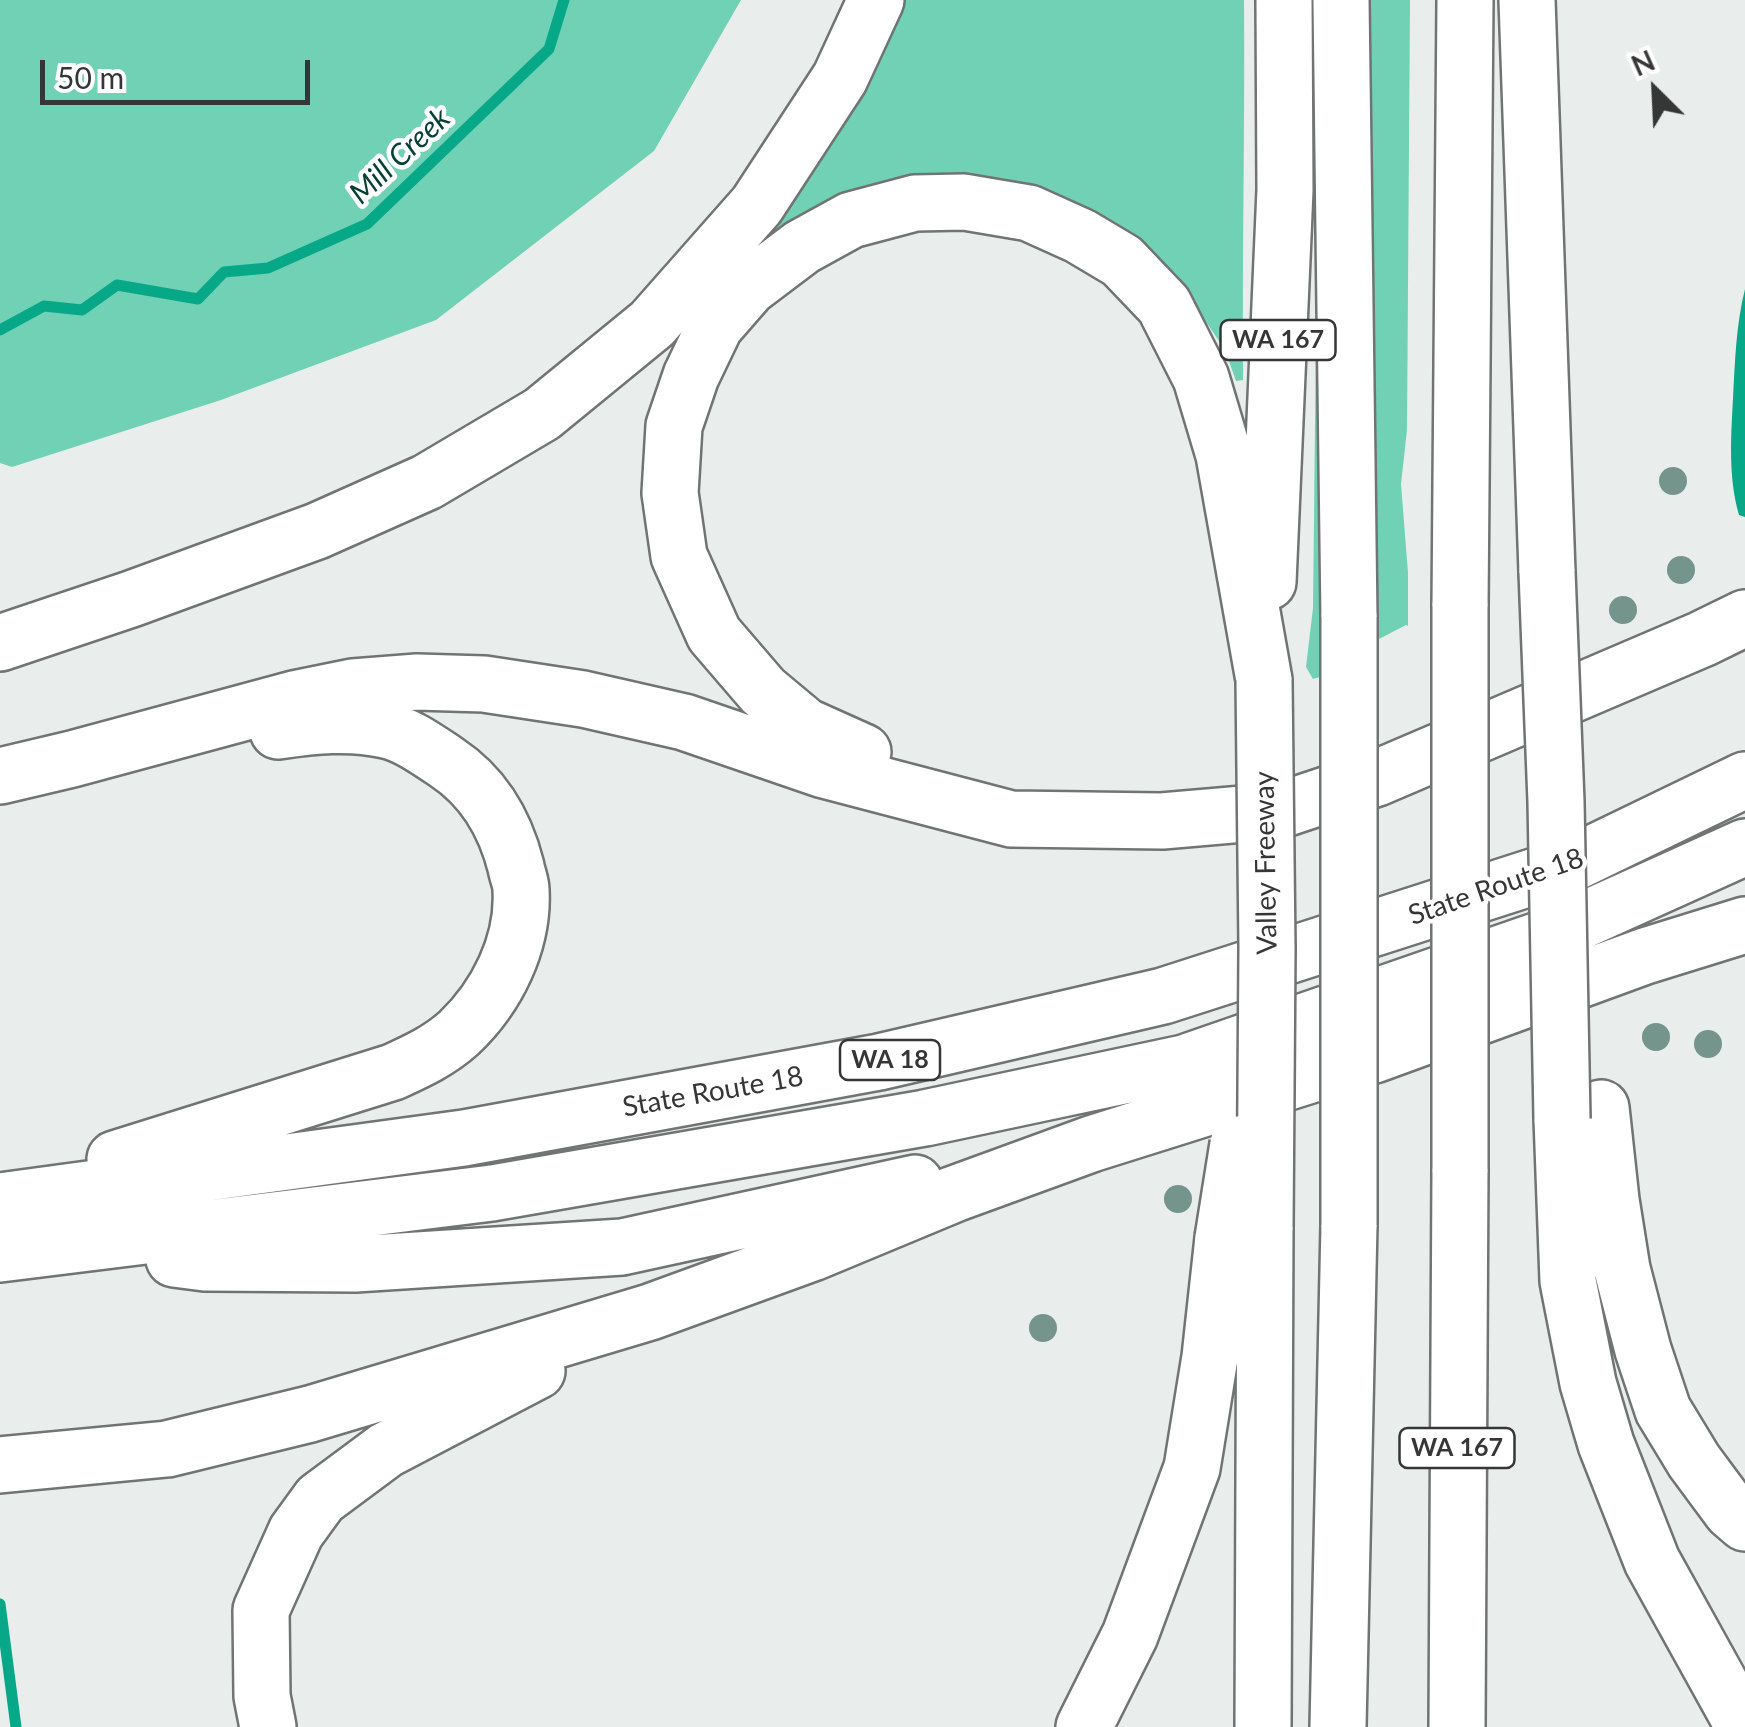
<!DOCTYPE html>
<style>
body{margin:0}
#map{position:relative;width:1745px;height:1727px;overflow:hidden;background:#e9eeec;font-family:Lato,sans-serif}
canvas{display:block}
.north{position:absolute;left:1605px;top:40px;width:100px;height:100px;-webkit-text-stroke:8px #fff;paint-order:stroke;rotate:336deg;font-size:28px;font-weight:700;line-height:40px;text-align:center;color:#353736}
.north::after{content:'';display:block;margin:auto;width:35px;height:45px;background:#353736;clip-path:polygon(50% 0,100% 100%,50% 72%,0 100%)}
.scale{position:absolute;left:40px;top:60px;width:270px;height:45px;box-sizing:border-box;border:5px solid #353736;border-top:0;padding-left:12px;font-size:30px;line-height:35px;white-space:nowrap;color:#353736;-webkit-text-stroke:8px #fff;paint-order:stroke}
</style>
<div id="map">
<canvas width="1745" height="1727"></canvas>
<div class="north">N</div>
<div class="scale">50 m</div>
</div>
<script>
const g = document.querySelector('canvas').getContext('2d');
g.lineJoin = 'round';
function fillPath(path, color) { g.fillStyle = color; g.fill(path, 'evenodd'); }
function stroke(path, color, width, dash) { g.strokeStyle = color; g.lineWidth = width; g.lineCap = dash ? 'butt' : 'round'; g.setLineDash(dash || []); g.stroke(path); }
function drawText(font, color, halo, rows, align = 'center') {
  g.font = font + ' Lato,sans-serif'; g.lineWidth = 9; g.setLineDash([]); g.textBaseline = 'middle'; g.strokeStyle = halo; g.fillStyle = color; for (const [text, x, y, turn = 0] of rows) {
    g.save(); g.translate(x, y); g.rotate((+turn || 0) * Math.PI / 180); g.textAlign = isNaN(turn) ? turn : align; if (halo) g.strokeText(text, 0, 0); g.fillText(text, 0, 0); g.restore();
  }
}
fillPath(new Path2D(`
 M 0,0 L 741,0 L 654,151 L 436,320 L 221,400 L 12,467 L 0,463 Z
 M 902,0 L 1244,0 C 1245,127 1242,253 1243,380 L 1236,381 L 1225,350 L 1184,289 L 1037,191 L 750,252 Z
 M 1369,0 L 1410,0 L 1407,430 L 1401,484 L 1408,573 L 1408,626 L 1406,625 L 1377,640 Z
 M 1317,239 L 1334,673 L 1313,679 L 1306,667 L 1313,608 Z`), '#70d1b5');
fillPath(new Path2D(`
 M 1745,289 L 1745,517 L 1739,515 C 1728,476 1731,438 1733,398 C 1735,361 1736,325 1745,289 Z`), '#07a888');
stroke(new Path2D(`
 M 0,330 L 44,306 L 82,310 L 117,285 L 198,299 L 224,272 L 268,268 L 367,224 L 549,49 L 564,0
 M 0,1604 L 16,1727`), '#07a888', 11);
const motorway = new Path2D(`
 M 1341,0 L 1349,617
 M 1527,0 L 1547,572
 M 1268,582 L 1285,190 L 1284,0
 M 1460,606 L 1465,0
 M 0,643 L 131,599 L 317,531 L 427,482 L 542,414 L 652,324 L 757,205 L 840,78 L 876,0
 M 863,752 L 805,726 L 763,691 L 714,634 L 679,556 L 670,493 L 674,426 L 691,376 L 715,326 L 749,287 L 802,247 L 851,220 L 915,203 L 964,202 L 1029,213 L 1080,236 L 1122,261 L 1164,305 L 1201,378 L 1224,455 L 1264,680
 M 0,776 L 72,759 L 294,699 L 353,687 L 417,682 L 484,684 L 583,699 L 684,722 L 824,770 L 1011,819 L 1162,821 L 1278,811 L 1377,778 L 1702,639 L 1745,618
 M 1601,1108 L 1611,1200 L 1622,1269 L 1643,1350 L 1663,1410 L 1694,1461 L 1731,1511 L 1745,1523
 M 1562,1119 L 1568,1281 L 1588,1383 L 1606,1444 L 1652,1561 L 1744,1727
 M 115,1159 L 393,1072 C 417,1061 439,1051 459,1033 C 497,997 524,943 521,890 C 521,882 517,874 516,867 C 505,823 484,787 446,762 C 428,750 406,734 385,730 C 350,722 314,726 278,731
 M 0,1201 L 464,1138 L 879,1062 L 1163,996 L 1567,866 L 1745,780
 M 0,1254 L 492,1193 L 925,1118 L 1184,1063 L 1539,940 L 1745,847
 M 174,1259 L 205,1263 L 355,1264 L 622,1247 L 915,1183
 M 0,1465 L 167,1449 L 310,1414 L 650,1312 L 812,1253 L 954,1194 L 1091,1144 L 1374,1055 L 1645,956 L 1745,925
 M 268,1727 L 262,1696 L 261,1610 L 296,1532 L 320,1499 L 386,1450 L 537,1371
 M 1084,1727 L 1130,1635 L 1192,1468 L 1210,1357 L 1223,1238
 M 1263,1727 L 1265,1227
 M 1338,1727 L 1349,1225
 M 1457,1727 L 1460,1169`);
stroke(motorway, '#707473', 60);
stroke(motorway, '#fff', 55);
const motorwayBridge = new Path2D(`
 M 1547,572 L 1556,802 L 1562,1119
 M 1349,617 L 1349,1225
 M 1264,680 L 1267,948 L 1265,1227
 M 1460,1169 L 1460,606
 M 1223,1238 L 1238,1144`);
stroke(motorwayBridge, '#707473', 60, []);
stroke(motorwayBridge, '#fff', 55);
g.fillStyle = '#74948c';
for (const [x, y] of [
 [1673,481],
 [1681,570],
 [1623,610],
 [1656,1037],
 [1708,1044],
 [1178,1199],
 [1043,1328]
]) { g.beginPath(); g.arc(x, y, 14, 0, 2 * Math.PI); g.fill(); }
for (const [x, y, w] of [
 [1278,340,115],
 [890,1060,100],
 [1457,1448,115]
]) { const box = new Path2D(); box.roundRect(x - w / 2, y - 20, w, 40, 8); g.fillStyle = '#fff'; g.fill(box); stroke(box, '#353736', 2.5); }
drawText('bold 25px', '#353736', null, [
 ["WA 167",1278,340],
 ["WA 18",890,1060],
 ["WA 167",1457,1448]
]);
drawText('28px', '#353736', '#fff', [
 ["Valley Freeway",1266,863,-91],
 ["State Route 18",1496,887,-19],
 ["State Route 18",713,1092,-10]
]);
drawText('italic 30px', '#054134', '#fff', [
 ["Mill Creek",400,156,-43]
]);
</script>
